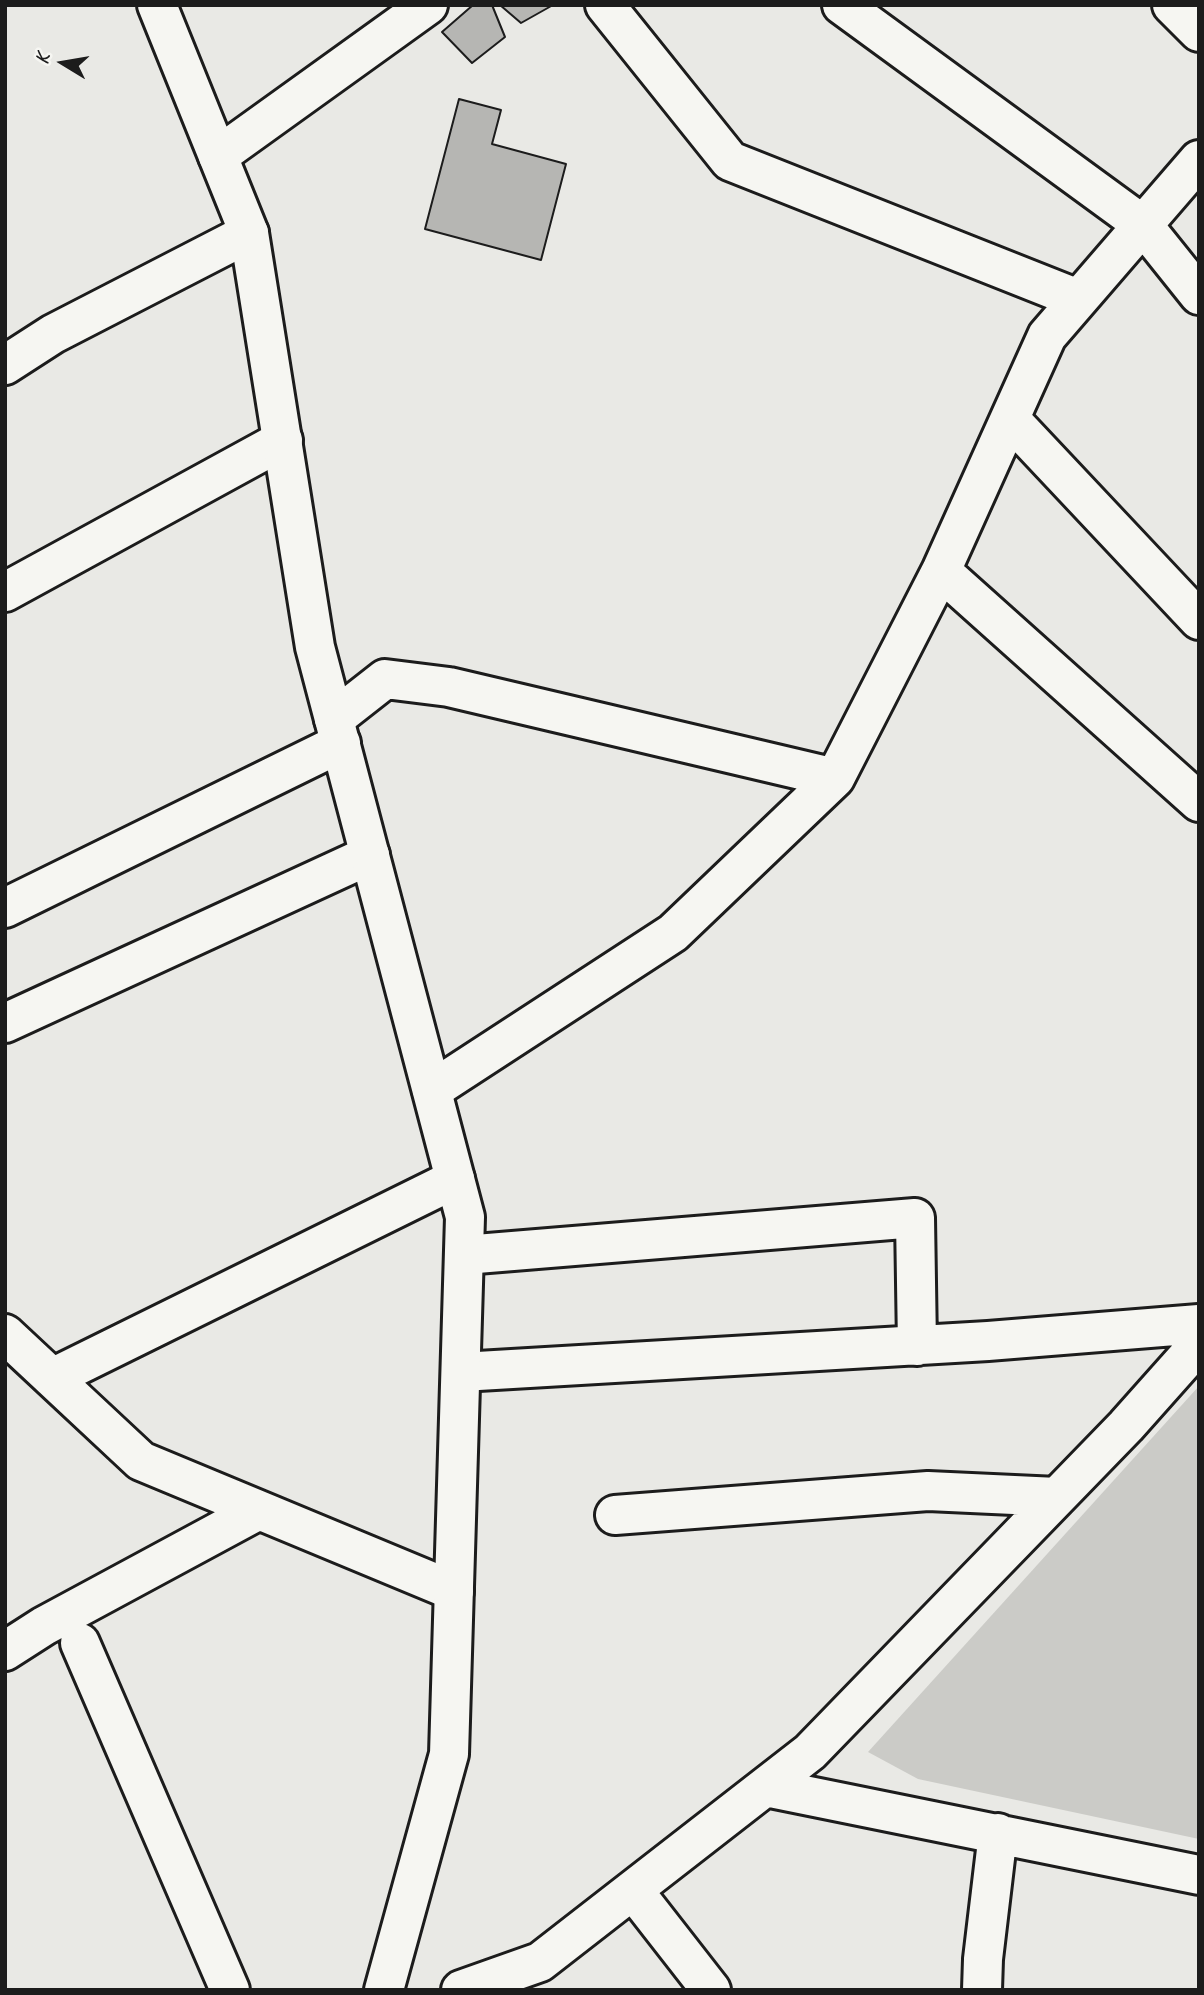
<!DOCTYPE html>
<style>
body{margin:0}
#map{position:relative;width:1204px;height:1995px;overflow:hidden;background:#e9e9e5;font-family:Caveat,sans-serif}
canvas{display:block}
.frame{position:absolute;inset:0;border:7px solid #1c1c1c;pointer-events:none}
.north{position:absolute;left:28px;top:28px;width:70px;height:70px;-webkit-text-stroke:5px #f6f6f2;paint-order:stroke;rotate:281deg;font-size:19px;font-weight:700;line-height:28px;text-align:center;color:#1c1c1c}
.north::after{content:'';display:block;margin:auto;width:24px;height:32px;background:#1c1c1c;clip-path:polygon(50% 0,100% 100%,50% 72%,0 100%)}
</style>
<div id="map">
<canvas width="1204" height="1995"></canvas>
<div class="frame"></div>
<div class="north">K</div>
</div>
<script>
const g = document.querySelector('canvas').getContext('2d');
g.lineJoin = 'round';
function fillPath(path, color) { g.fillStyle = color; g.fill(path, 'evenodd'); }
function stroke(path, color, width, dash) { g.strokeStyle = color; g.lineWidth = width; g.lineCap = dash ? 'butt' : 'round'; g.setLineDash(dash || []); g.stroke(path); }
fillPath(new Path2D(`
 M 1199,1386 L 1199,1839 L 918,1779 L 868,1752 Z`), '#cbcbc7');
const building = new Path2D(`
 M 473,5 L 492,5 L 505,37 L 472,63 L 442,32 Z
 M 500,5 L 553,5 L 521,23 Z
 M 459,99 L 501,110 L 492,144 L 566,164 L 541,260 L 425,229 Z`);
fillPath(building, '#b6b6b3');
stroke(building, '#1c1c1c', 2);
const street = new Path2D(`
 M 605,5 L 730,161 L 1078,299
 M 842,5 L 1143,225 L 1199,295
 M 1172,5 L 1199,32
 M 218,156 L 428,5
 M 5,365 L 53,334 L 249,233
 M 1010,419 L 1199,620
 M 941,571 L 1199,802
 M 5,592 L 283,440
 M 334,719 L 385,679 L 449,687 L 835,778
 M 5,908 L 341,743
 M 5,1023 L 370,855
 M 432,1090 L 673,933 L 835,778 L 941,571 L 1047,336 L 1199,160
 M 464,1255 L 915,1218 L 917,1346
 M 5,1334 L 141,1461 L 454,1591
 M 461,1372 L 988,1341 L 1199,1324
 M 52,1378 L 455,1179
 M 615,1515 L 928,1491 L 1057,1497
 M 80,1643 L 230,1990
 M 5,1651 L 44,1626 L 259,1510
 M 765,1787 L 1199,1875
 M 633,1890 L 711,1990
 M 461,1990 L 540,1962 L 810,1752 L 1126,1426 L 1199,1344
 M 982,1990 L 983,1959 L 998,1833`);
const secondary = new Path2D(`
 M 157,5 L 249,233 L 315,647 L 465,1217 L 449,1754 L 384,1990`);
stroke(street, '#1c1c1c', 44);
stroke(secondary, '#1c1c1c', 44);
stroke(street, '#f6f6f2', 38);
stroke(secondary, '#f6f6f2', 38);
</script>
